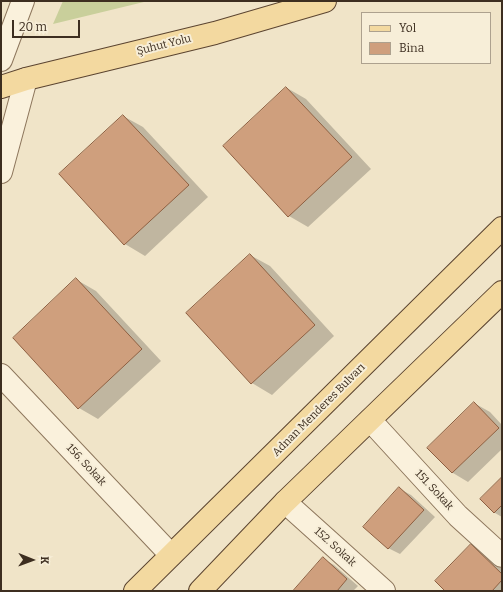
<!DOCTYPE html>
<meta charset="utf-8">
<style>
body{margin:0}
#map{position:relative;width:503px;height:592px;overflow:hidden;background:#f0e4c8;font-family:Bitter,serif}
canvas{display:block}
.frame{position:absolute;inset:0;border:2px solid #3d2e20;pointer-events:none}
.legend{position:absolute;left:361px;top:12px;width:130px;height:52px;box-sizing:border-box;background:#f7eed8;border:1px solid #ada18e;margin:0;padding:5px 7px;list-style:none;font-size:12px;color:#3d2e20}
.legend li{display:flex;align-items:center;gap:8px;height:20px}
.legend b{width:20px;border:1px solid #ada18e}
.north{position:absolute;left:12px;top:540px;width:40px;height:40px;-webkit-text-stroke:3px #f7eed8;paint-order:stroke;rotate:91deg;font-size:11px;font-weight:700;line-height:16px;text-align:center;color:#3d2e20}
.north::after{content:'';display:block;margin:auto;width:14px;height:18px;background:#3d2e20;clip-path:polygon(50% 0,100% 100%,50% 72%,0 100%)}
.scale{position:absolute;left:12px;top:20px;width:68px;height:18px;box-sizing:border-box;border:2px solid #3d2e20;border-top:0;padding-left:5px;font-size:12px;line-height:14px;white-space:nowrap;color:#3d2e20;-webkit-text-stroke:3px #f7eed8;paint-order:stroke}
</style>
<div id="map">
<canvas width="503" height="592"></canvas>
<div class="frame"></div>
<ul class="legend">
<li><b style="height:5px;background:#f3d9a0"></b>Yol</li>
<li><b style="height:11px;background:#cf9f7d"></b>Bina</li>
</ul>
<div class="north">K</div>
<div class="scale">20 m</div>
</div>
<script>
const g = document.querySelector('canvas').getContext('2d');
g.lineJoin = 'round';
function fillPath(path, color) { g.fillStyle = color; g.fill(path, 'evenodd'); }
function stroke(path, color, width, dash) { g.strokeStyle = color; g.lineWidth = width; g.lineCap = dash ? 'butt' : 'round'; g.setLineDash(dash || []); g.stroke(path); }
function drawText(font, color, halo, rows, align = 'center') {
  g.font = font + ' Bitter,serif'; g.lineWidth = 4; g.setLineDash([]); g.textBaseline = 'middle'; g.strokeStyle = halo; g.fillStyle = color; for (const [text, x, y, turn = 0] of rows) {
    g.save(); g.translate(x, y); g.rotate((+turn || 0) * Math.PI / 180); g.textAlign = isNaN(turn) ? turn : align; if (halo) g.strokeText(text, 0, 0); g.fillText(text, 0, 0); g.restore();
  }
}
fillPath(new Path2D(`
 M 63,1 L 148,1 L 53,24 Z`), '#c9cf9b');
fillPath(new Path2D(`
 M 287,88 L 306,99 L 371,169 L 308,227 L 289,216 Z
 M 123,116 L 143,127 L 208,197 L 145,256 L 125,244 L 61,174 Z
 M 250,255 L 270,266 L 334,336 L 272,395 L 252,383 L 187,313 Z
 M 77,280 L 96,291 L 161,361 L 98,419 L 79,408 Z
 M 474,403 L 490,412 L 502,425 L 502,449 L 468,482 L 453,473 L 428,448 Z
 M 502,478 L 502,517 L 495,513 L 481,499 Z
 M 400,489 L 411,495 L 435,517 L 400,554 L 388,548 Z
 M 471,545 L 487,554 L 502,569 L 502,591 L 447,591 Z
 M 323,559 L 334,565 L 358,586 L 353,591 L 294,591 Z`), '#0003');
const building = new Path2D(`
 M 286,87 L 352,157 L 288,217 L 223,146 Z
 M 123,115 L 189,185 L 124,245 L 59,174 Z
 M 250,254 L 315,325 L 251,384 L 186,313 Z
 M 76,278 L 142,349 L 78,409 L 13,338 Z
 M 474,402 L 499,428 L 452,473 L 427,448 Z
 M 502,477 L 502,505 L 494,513 L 480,499 Z
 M 399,487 L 424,510 L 388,549 L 363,527 Z
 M 471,544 L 502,574 L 502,580 L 492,591 L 445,591 L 435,581 Z
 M 323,557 L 347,579 L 337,591 L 293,591 Z`);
fillPath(building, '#cf9f7d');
stroke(building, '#8d5f41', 1);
const minor = new Path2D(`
 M 1,60 L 23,1
 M 1,172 L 26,79
 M 1,375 L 171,555
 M 370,420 L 458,516 L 502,556
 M 285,502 L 384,591`);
const major = new Path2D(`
 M 1,87 L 26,79 L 215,33 L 325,1
 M 135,591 L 502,228
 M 200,591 L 285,502 L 502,292`);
stroke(minor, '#8d765c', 24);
stroke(major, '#5b4430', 24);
stroke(minor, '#faf1dc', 22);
stroke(major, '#f3d9a0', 22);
drawText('11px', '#3d2e20', '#f7eed8', [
 ["Şuhut Yolu",164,45,-14],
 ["Adnan Menderes Bulvarı",319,410,-45],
 ["156. Sokak",86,465,47],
 ["151. Sokak",434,490,47],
 ["152. Sokak",335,547,42]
]);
</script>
